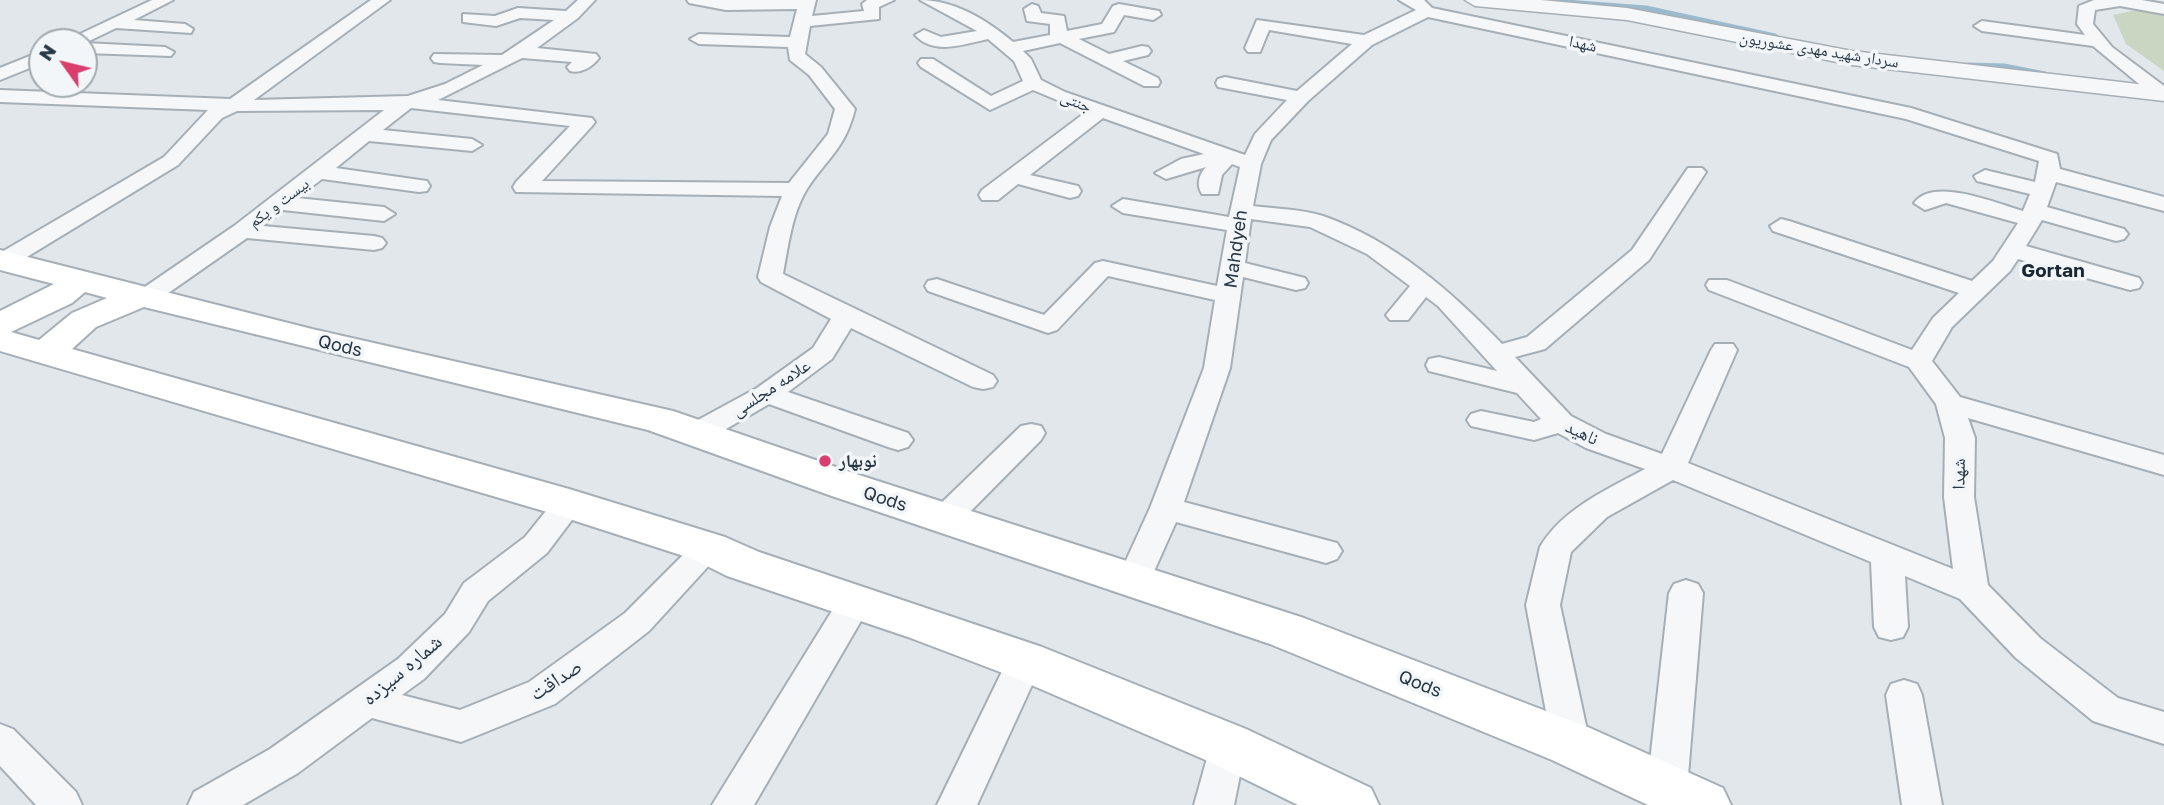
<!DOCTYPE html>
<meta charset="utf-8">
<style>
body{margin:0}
#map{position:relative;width:2164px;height:805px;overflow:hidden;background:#e2e7eb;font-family:"Golos Text",sans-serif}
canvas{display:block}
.north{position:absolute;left:28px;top:28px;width:70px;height:70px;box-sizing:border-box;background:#f2f6f8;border:2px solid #a1aab0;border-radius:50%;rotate:304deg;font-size:19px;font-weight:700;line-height:28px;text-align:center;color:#283745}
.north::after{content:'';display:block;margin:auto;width:24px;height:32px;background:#d93e6e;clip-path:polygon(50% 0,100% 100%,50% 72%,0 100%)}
</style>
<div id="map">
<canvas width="2164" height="805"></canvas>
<div class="north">N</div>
</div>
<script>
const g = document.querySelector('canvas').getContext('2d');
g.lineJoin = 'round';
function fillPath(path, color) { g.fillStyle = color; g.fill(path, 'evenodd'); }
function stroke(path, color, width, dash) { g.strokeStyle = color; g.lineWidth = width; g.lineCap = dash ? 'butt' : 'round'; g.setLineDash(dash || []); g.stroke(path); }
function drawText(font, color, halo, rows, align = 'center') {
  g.font = font + ' "Golos Text","Noto Naskh Arabic",sans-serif'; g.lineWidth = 7; g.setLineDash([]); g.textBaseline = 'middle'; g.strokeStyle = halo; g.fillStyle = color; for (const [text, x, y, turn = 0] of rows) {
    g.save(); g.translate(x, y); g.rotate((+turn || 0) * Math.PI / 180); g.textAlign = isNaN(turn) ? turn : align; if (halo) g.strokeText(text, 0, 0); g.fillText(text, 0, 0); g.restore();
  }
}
fillPath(new Path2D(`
 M 2136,10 L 2164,14 L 2164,71 L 2126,44 L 2113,15 Z`), '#cad6c2');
stroke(new Path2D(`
 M 1540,0 L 1646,8 L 1775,36
 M 1968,65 L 2004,66 L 2045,74`), '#9abbce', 5);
const minor = new Path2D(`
 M 152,0 L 173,0 L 134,20 L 185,24 L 193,29 L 191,33 L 116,28 L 85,43 L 165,47 L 174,52 L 171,56 L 84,53 L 84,42 L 63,42 Z
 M 371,0 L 390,0 L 254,100 L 408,96 L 445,84 L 483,65 L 440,63 L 434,62 L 431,58 L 434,54 L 502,55 L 554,20 L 520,18 L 496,26 L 463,22 L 463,14 L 495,16 L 518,8 L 566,11 L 578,0 L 595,0 L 578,18 L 537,48 L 596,54 L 599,58 C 592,67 581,74 570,71 L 567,67 L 572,62 L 522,58 L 438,100 L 592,118 L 595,122 L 592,126 L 542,181 L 789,183 L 828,134 L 835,109 L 809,75 L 790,60 L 788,47 L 699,44 L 690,39 L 699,34 L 790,37 L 797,9 L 726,10 L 689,3 L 687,0 L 816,0 L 812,16 L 864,11 L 862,4 L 867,0 L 894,0 L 879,7 L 879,19 L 810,26 L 805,54 L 821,67 L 855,109 C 845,149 828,157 807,189 C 792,213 788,247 783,274 L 993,375 L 997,381 L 993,387 L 983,389 L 973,387 L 851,328 L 832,359 L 788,392 L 908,433 L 913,440 L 908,447 L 898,450 L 888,447 L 769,404 L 707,440 L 697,442 L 687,440 L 683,433 L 687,426 L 757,388 L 813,348 L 831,319 L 761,282 L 758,277 L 770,227 L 782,196 L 516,192 L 513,187 L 516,182 L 570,126 L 411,108 L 383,130 L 472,139 L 482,145 L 472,151 L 369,141 L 336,168 L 427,181 L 430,186 L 427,191 L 419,192 L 322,179 L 297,198 L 384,207 L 395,214 L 384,221 L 283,210 L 263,226 L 374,236 L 382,238 L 386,243 L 382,248 L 374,250 L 247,238 L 154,303 L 136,303 L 133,298 L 136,293 L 234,226 L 384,110 L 237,111 L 222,118 L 178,165 L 12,266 L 0,267 L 0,253 L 164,157 L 208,110 L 0,102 L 0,90 L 230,99 Z
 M 920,0 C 954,0 987,20 1013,42 L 1050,35 L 1050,24 L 1027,21 L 1024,9 L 1032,4 L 1038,6 L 1041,13 L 1064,16 L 1067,31 L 1102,24 L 1113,6 L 1119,4 L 1159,11 L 1161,15 L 1153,20 L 1124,15 L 1114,32 L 1079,39 L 1109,54 L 1142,46 L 1148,47 L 1151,51 L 1148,55 L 1123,61 L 1158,78 L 1160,82 L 1158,86 L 1144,86 L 1060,43 L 1023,51 L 1031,59 L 1041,80 L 1065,92 L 1245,155 L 1255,134 L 1287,100 L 1218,87 L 1216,83 L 1218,79 L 1225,77 L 1297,91 L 1352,44 L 1269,30 L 1260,52 L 1248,52 L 1245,48 L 1257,20 L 1364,35 L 1416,10 L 1399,0 L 1424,0 L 1432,8 L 1911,108 L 2057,154 L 2060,169 L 2164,197 L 2164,211 L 2056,182 L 2047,207 L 2124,229 L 2128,234 L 2124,239 L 2116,241 L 2042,220 L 2026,246 L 2139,278 L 2142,283 L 2139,288 L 2130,290 L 2018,259 L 2010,271 L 1952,327 L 1932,361 L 1960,397 L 2164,455 L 2164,475 L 1968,418 L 1975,438 L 1974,497 L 1988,585 L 2040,638 L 2118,698 L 2164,712 L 2164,744 L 2093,721 L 2016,658 L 1960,599 L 1905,576 L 1908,627 L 1903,637 L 1891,640 L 1879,637 L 1874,627 L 1871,562 L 1673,480 L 1607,517 L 1571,552 L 1560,605 L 1590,744 L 1584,756 L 1571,760 L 1558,756 L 1552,744 L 1526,605 L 1540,547 C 1562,509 1608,489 1645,469 L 1586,448 L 1558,433 L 1534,440 L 1471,426 L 1467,420 L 1471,414 L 1481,411 L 1534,422 L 1541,419 L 1517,393 L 1429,371 L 1426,365 L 1429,359 L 1439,357 L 1497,371 L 1438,306 L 1426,297 L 1408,320 L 1390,320 L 1386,315 L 1410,286 L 1367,254 L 1310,227 L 1251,219 L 1245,263 L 1305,278 L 1308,283 L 1305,288 L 1296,290 L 1243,277 L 1230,368 L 1184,502 L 1337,543 L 1342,551 L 1337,559 L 1326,563 L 1176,522 L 1147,587 L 1135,590 L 1123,587 L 1118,578 L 1150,508 L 1204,368 L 1215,300 L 1108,276 L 1057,330 L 1048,333 L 928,291 L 925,286 L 928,281 L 937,279 L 1044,315 L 1095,263 L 1103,261 L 1217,286 L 1227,230 L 1123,213 L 1112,206 L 1123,199 L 1229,217 L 1240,167 L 1232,164 L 1222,175 L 1218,194 L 1202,194 C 1196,185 1199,174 1206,167 L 1166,179 L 1155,173 L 1181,159 L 1204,154 L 1103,118 L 1030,175 L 1078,186 L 1081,191 L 1078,196 L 1070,198 L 1018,184 L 998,200 L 982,200 L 979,195 L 982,190 L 1086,112 L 1033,90 L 990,110 L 921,67 L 918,63 L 921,59 L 933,59 L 991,96 L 1023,81 L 1014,61 L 988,39 C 964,44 934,56 915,35 L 924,30 L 941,37 L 977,31 ZM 1428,17 L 1906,119 L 2039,161 L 2035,182 L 1985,170 L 1974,176 L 1977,181 L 2030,194 L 2023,211 C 1998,204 1933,176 1914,203 L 1925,210 L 1946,203 L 2018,223 L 1993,261 L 1972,281 L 1789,221 L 1781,219 L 1770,226 L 1773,231 L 1959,293 L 1933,318 L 1912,350 L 1727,280 L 1709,280 L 1706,285 L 1709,290 L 1909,367 L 1936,404 L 1945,438 L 1944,497 L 1953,569 L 1688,463 L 1737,350 L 1733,344 L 1715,344 L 1711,350 L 1662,454 L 1606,434 L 1571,416 L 1515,357 L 1545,349 L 1649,260 L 1706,172 L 1702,168 L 1688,168 L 1632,250 L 1527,337 L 1502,344 C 1451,291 1394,241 1323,216 C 1302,209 1275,209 1253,206 L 1261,164 L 1271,140 L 1308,101 L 1372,45 Z
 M 2094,0 L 2142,0 L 2164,4 L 2164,14 L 2120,6 L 2095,10 L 2093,24 L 2112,47 L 2164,86 L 2164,99 L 2156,98 L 2093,46 L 1982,31 L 1974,26 L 1982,21 L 2085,35 L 2077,24 L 2079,6 Z
 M 42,51 L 42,63 L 0,80 L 0,68 Z
 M 1031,424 L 1041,426 L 1045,433 L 1041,440 L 955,527 L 944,530 L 933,527 L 928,519 L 933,511 L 1021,426 Z
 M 569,493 L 580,496 L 584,504 L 547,553 L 488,601 L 469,632 L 424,679 L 402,695 L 460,710 L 529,682 L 625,613 L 698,540 L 709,536 L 720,540 L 725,548 L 649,631 L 555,704 L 461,742 L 372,718 L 298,773 L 243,805 L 188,805 L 194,792 L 270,749 L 398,659 L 445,614 L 464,583 L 525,537 L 558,496 Z
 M 1686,580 L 1698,584 L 1703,593 L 1687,788 L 1681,800 L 1668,805 L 1653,800 L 1647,788 L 1669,593 L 1674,584 Z
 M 855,589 L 867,593 L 872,602 L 754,805 L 712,805 L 843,593 Z
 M 1025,647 L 1038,651 L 1043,661 L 977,805 L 937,805 L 1012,651 Z
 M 1904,680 L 1917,684 L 1922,695 L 1942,805 L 1902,805 L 1886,695 L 1891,684 Z
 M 0,724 L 13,729 L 76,792 L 82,805 L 36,805 L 0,766 Z
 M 1227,729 L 1240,733 L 1246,745 L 1234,805 L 1194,805 L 1214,733 Z`);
const tertiary = new Path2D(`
 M 1465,0 L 1541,0 L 1627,8 L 1852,51 L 2164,87 L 2164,101 L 1852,65 L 1627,20 L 1475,6 Z`);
const secondary = new Path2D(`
 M 0,250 L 312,329 L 673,411 L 859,475 L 1304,618 L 1590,728 L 1723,788 L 1731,805 L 1648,805 L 1552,760 L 1270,644 L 829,495 L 648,430 L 144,307 L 96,327 L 72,349 L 569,489 L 725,537 L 759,552 L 1042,647 L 1246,729 L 1371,788 L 1379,805 L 1298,805 L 1208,761 L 1008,675 L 908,637 L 727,576 L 693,559 L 554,514 L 0,351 L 0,311 L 54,284 L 0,270 ZM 85,292 L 107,298 L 72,313 L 39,340 L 11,332 L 72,303 Z`);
stroke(minor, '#a6afb6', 4);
stroke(tertiary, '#a6afb6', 3);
stroke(secondary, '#a6afb6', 4);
fillPath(minor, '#f5f7f9');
fillPath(tertiary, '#f5f7f9');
fillPath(secondary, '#fff');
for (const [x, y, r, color] of [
 [825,461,7,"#d93e6e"]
]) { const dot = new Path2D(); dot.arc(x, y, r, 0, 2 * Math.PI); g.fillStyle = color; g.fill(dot); stroke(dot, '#f2f6f8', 2.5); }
drawText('16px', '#283745', '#f2f6f8', [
 ["شهدا",1583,44,12],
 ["سردار شهید مهدی عشوریون",1819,50,9],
 ["جنتی",1076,102,22],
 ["بیست و یکم",279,203,-37]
]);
drawText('18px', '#283745', '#f2f6f8', [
 ["Mahdyeh",1236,249,-82],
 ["Qods",340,346,13],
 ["علامه مجلسی",771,388,-33],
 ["ناهید",1582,433,26],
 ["شهدا",1959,474,-89],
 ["Qods",885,499,18],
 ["Qods",1420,684,22]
]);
drawText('bold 18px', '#283745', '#f2f6f8', [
 ["نوبهار",839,461]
], 'left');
drawText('bold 19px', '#1a2836', '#f2f6f8', [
 ["Gortan",2053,271]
]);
drawText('21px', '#283745', '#f2f6f8', [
 ["شماره سیزده",402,670,-40],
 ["صداقت",556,680,-33]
]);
</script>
